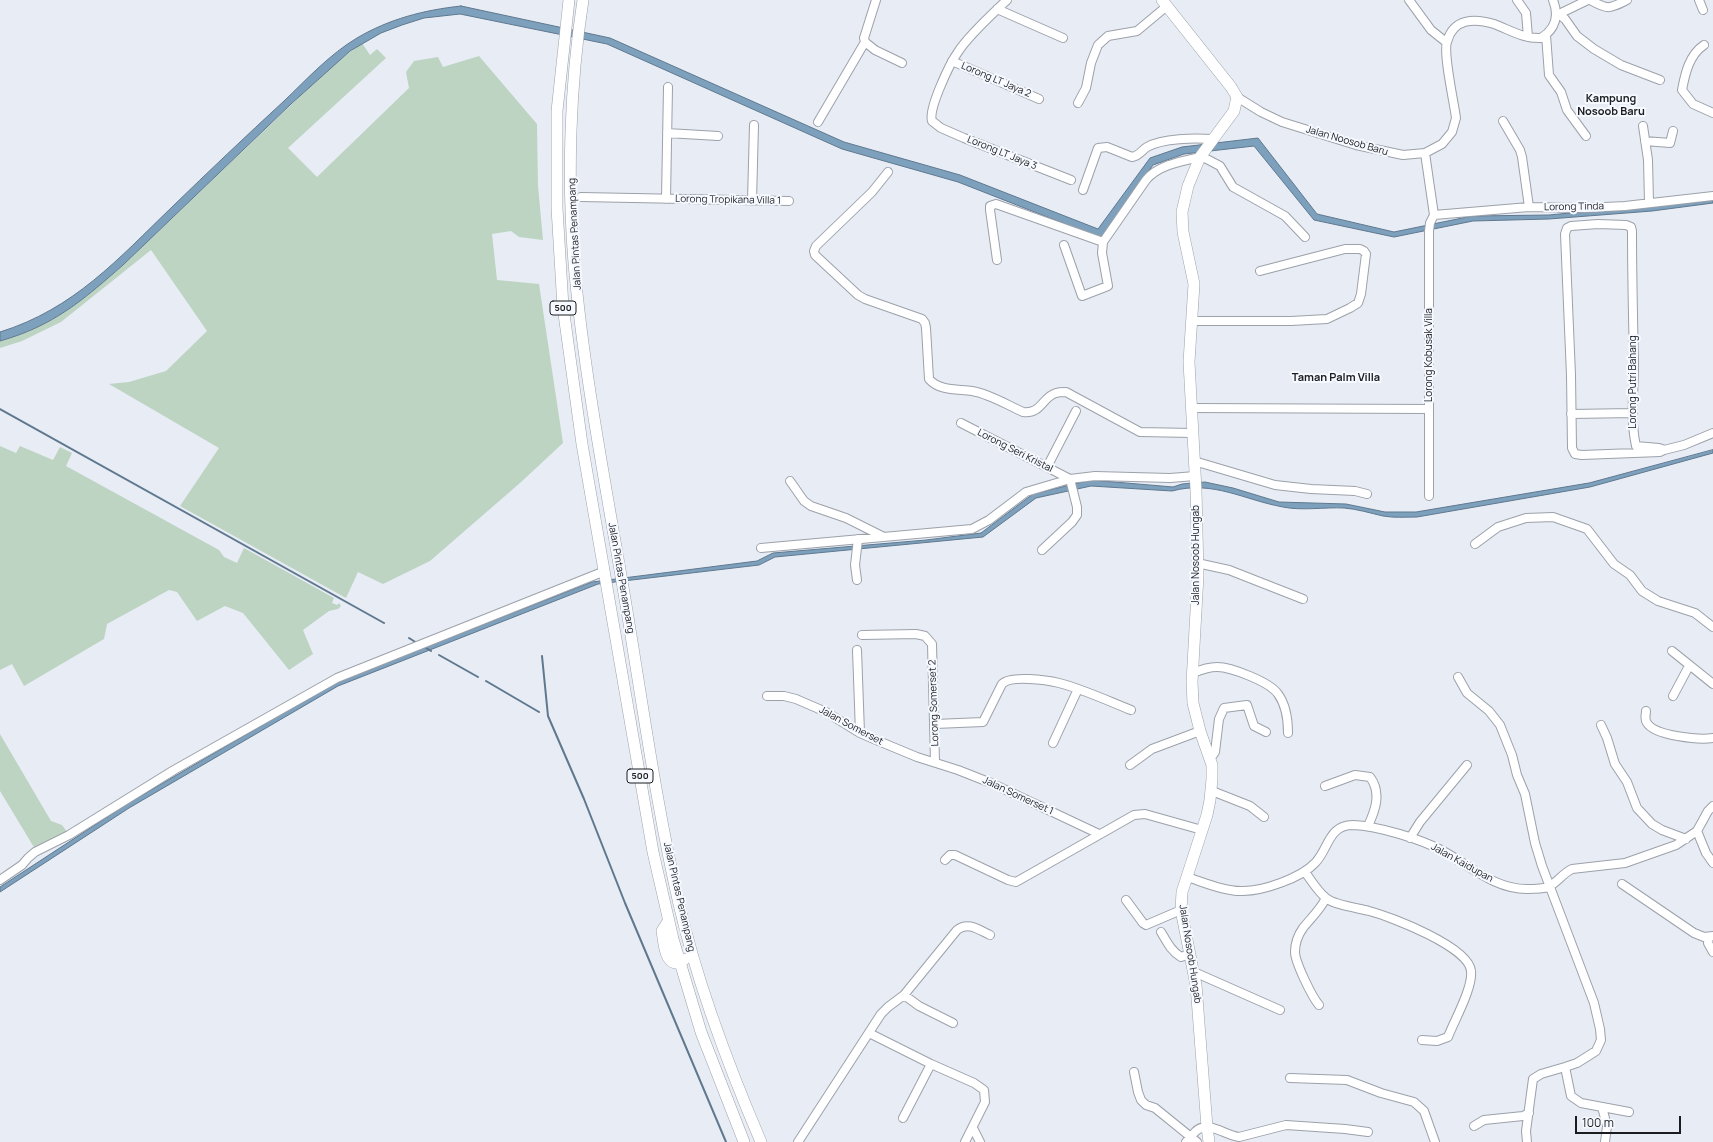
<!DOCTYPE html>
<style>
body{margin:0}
#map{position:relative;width:1713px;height:1142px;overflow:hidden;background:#e7ecf5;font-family:Manrope,sans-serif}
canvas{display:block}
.scale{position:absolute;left:1575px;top:1116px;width:106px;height:18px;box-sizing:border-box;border:2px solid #1a1c1f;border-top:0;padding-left:5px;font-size:12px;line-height:14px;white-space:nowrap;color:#1a1c1f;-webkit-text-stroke:3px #f6f9ff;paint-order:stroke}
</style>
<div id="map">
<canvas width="1713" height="1142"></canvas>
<div class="scale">100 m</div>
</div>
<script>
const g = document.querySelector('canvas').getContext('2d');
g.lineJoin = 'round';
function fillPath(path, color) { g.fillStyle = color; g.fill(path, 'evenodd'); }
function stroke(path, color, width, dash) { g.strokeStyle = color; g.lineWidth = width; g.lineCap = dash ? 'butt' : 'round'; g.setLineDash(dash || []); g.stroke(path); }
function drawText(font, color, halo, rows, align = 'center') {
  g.font = font + ' Manrope,sans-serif'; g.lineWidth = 4; g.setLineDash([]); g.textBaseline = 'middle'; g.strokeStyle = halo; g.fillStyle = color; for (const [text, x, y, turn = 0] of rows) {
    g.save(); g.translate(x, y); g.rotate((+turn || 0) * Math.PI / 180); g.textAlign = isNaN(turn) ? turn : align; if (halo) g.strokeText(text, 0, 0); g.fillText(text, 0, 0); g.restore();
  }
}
fillPath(new Path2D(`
 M 362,43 L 370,55 L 377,49 L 386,58 L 288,148 L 317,177 L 409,88 L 406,72 L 414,61 L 438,57 L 443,67 L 479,56 L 537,124 L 538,186 L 543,240 L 519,237 L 511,231 L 492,234 L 497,280 L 539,284 L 563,443 L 520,483 L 430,561 L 383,584 L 358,572 L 346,598 L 180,506 L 219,448 L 109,384 L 129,382 L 166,371 L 207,331 L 151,250 L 61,322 L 22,341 L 0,348 L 0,341 C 53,326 82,301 123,265 L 335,63 Z
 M 0,446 L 16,453 L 20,446 L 53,460 L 60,447 L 72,453 L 66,466 L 219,550 L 224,557 L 237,563 L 244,548 L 334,598 L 332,603 L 337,605 L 339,603 L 341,606 L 338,609 L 329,611 L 303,630 L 313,654 L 289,670 L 243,613 L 225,606 L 197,621 L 177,592 L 169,590 L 107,624 L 104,639 L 24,686 L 12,664 L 0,670 Z
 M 0,734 L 51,821 L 62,825 L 67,832 L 35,849 L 0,791 Z`), '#bdd4c2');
const water = new Path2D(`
 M 461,6 L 610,38 L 844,142 L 960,175 L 1098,229 L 1150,158 L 1182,147 L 1258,138 L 1317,214 L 1394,232 L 1472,216 L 1549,215 L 1652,205 L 1713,197 L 1713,203 L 1652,211 L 1549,219 L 1473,221 L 1394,237 L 1314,220 L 1254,146 L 1184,154 L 1153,165 L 1101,238 L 958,182 L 842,149 L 607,44 L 460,14 L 424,18 L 402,25 L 381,33 L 350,51 L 291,104 L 123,265 C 82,301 53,326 0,341 L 0,332 C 74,309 118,259 172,207 C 209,171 246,136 284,101 C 307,79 330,54 357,38 C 389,19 424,10 461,6 Z
 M 1713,450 L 1713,453 L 1590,487 L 1417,517 C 1405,517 1394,518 1383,516 C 1370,513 1357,509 1344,508 C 1324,507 1302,511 1283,507 C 1244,500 1213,480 1172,491 L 1091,486 L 1036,498 L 983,537 L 775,557 L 759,565 L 598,584 L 338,686 L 129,808 L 0,892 L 0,887 L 127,804 L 338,681 L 592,582 L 757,561 L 773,553 L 926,540 L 981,533 L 1033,494 L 1091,480 L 1173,487 L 1182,484 L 1205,482 L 1233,488 L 1279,502 L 1346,504 L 1385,512 L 1416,512 L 1589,483 Z`);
fillPath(water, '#7da0bd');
stroke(water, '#5f788e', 1);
stroke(new Path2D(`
 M 0,409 L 384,623
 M 409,638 L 417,643
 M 423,646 L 431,651
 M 439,655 L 478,677
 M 542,656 L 548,716 L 584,799 L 625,903 L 726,1142
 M 486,681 L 539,712`), '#5f788e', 2);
const minor = new Path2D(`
 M 876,0 L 864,38 L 865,42 L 875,50 L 902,63
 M 1007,0 C 992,14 968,36 958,52 C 950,63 928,109 932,121 L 941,128 L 964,138 L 1071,180
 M 1409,0 L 1431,30 L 1446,42
 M 1517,0 L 1526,13 L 1528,37
 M 1590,0 C 1608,10 1609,9 1627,0
 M 1699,0 L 1703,10
 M 997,9 L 1063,38
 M 1556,12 L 1565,19 L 1577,36 L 1594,49 L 1621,65 L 1660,80
 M 1559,14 L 1588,0
 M 1546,35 L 1549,75 L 1561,92 L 1567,110 L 1586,136
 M 1704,45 C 1689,55 1685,74 1682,90 L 1693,104 L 1713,113
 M 952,61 L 1039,99
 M 1237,97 L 1261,112 L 1282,122 L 1356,145 L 1403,155 L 1425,153 L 1442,144 L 1452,132 L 1456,118 C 1454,102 1443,54 1447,42 C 1453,18 1475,18 1494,24 C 1510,30 1524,39 1541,38 C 1556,29 1559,15 1553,0
 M 1078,103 L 1086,88 L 1091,63 L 1098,45 L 1108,36 L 1137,31 L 1167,6
 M 1503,121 L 1520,150 L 1522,157 L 1529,207
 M 818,122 L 865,42
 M 1643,126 L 1648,160 L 1649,202
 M 667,133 L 718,136
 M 1645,141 L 1670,143 L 1673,131
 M 1425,153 L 1434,215
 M 1201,156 L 1220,166 L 1233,187 L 1285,216 L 1305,237
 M 888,172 L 872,192 L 816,246 L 814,251 L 815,255 L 858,295 L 865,299 L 922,319 L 925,323 L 926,328 L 929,379 C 939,391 957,389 972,391 C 990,394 1007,405 1023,412 C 1042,414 1042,397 1056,393 C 1059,392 1063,392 1066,392 L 1140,432 L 1192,433
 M 1083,190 L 1098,148 L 1107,147 L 1132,157 C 1139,156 1142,150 1147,147 C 1163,138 1195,138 1212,139
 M 581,197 L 789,201
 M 666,199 L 668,87
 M 752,201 L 754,125
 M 1434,215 L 1529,207 L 1584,208 L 1625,206 L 1713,196
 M 1598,224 L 1626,225 L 1631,227 L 1632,231 C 1632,275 1633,319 1634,363 C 1634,391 1630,419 1636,446 L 1659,448 L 1664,450 L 1660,452 L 1582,455 L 1575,454 L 1572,448 L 1571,375 L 1565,234 L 1567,228 L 1571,226 Z
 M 1064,245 L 1082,296 L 1108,286 L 1102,253 L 1103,242 L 1146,180 C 1158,165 1182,161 1200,157
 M 997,260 L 990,210 L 990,206 L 996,204 L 1103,242
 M 1191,321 L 1291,321 L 1327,319 L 1350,308 L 1358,303 L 1361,294 L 1366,254 L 1364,251 L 1360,249 L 1345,249 L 1260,271
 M 1191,408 L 1429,409
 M 1571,414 L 1632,413
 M 961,423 L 1070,479 L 1077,507 L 1077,515 L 1072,522 L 1042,550
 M 1664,450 L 1684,445 L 1713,433
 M 1194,461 L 1275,485 L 1311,489 L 1355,491 L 1367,494
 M 1047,467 L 1076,411
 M 790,481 L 804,501 L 811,506 L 846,518 L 882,536
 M 1429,496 L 1429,231 L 1430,223 L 1434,215
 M 1475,544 L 1498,527 L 1526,518 L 1553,517 L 1587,529 L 1614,564 L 1630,575 L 1642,591 L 1658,601 L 1695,613 L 1713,627
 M 761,548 L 972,529 L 989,520 L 1026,492 L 1070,479 L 1095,476 L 1170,478 L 1195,476
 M 1197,563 L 1229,570 L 1303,599
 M 857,580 L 855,565 L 858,539
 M 862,635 L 916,634 L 925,636 L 932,644 L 935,762
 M 857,650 L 860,733
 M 1672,651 L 1713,684
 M 1193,673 C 1200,670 1208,667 1217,667 C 1231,667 1270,682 1278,694 C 1286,705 1288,720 1288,733
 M 1458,677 L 1467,693 L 1489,711 L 1500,725 L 1512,755 L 1517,775 L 1525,794 L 1535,843 L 1542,866 L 1594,1003 L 1600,1029 L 1601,1040 L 1596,1051 L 1577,1063 L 1565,1067 L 1571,1096 L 1581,1103 L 1629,1112
 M 767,696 L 784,696 L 796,699 L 826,712 L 860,733 L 876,740 L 917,757 L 958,770 L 991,783 L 1099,834
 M 1673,696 L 1689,666
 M 1646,711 C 1646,715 1644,719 1647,723 C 1655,736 1699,740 1713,738
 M 935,724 L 983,722 L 1002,684 C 1010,675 1047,680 1059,683 C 1083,689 1108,701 1131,710
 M 1601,725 L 1607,738 L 1615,764 L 1627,782 L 1637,808 L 1652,824 L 1662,830 L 1686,839
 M 1053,743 L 1078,689
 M 1209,757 L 1213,755 L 1215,752 L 1219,719 L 1224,708 L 1247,705 L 1254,726 L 1266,732
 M 1130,765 L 1152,749 L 1200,731
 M 1325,786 L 1355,775 L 1370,777 C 1382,793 1375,811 1368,826
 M 1212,791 L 1250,806 L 1264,817
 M 1697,831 L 1706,853 L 1713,863
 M 1410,838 L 1420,822 L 1467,765
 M 945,860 L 950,855 L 955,855 L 1008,880 L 1016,882 L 1134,815 L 1145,814 L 1202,830
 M 1305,872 C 1311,880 1318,892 1326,898 C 1334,905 1358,908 1369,911 C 1392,917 1469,947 1471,971 C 1473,988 1454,1021 1448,1037 L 1437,1041 L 1422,1040
 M 1187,877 C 1203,882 1226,892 1243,891 C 1263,891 1301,878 1315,863 C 1329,849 1328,825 1353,825 C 1378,826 1421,839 1443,851 C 1471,866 1494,889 1527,889 C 1534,889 1542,889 1548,887 C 1557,883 1563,873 1572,869 L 1625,863 L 1676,845 L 1697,831 L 1708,811 L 1713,806
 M 0,880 L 22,865 L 28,858 L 35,852 L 69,835 L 174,770 L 337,678 L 605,571
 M 1622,884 L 1694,933 L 1704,937 L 1713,936
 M 1126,900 L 1143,923 L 1146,925 L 1181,910
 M 1161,932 C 1167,942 1171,951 1181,957 L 1190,954
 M 1709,937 L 1708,943 L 1713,952
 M 1194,972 L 1280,1010
 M 904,995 L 919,1006 L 953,1023
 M 1319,1005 C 1312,997 1295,962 1295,952 C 1295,943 1298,935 1303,928 C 1311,918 1320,910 1326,898
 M 869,1033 L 931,1064 L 974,1083 L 984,1090 L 985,1102 L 965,1142
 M 1134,1072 L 1138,1092 L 1141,1100 L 1146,1105 L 1155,1108 L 1197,1142
 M 1290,1078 L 1347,1080 L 1381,1093 L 1414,1102 L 1424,1111 L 1435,1142
 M 1602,1107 L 1607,1126 L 1605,1142
 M 903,1118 L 931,1064
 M 1474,1126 L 1484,1120 L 1523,1116 L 1529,1113
 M 973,1128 L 980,1142
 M 798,1142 L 881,1014 L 888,1007 L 904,995 L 957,930 C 968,921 979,930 990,935
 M 1186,1142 C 1189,1139 1192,1135 1195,1132 C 1207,1119 1226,1136 1239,1137 L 1286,1125 L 1345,1129 L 1368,1132
 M 1527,1142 L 1526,1131 L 1533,1079 L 1541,1074 L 1565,1067`);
const major = new Path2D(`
 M 569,0 L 557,111 L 557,208 L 563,307 L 582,444 L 653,852 L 673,939 L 701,1032 L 744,1142
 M 583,0 C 570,84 567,178 574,263 C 584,375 606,487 625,599 C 642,700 656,804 679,904 C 698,986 728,1065 761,1142
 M 1162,0 L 1231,87 L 1237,97 L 1234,111 L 1200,157 L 1188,186 L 1182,212 L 1183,232 L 1194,284 L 1189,362 L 1196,490 L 1198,575 L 1192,682 L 1193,703 L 1200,731 L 1212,765 L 1212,779 L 1210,800 L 1207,815 L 1182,892 L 1181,910 L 1196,985 L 1207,1127 L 1209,1142
 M 669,920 L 662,931 C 664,941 664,960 675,963 L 680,963 L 685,959`);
stroke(minor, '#9ca1aa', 10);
stroke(major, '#9ca1aa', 12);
stroke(minor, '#fff', 8);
stroke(major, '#fff', 11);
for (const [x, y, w] of [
 [563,308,26],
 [640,776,26]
]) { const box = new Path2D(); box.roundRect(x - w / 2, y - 7, w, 14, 3); g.fillStyle = '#f6f9ff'; g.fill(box); stroke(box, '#1a1c1f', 1); }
drawText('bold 9px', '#1a1c1f', null, [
 ["500",563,308],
 ["500",640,776]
]);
drawText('10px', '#1a1c1f', '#f6f9ff', [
 ["Lorong LT Jaya 2",996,80,23],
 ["Jalan Noosob Baru",1347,141,16],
 ["Lorong LT Jaya 3",1002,153,22],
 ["Lorong Tropikana Villa 1",728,200,1],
 ["Lorong Tinda",1574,207,-1],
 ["Jalan Pintas Penampang",575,234,-93],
 ["Lorong Kobusak Villa",1429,355,-90],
 ["Lorong Putri Bahang",1633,382,-90],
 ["Lorong Seri Kristal",1015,451,27],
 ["Jalan Nosoob Hungab",1196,555,-90],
 ["Jalan Pintas Penampang",621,578,80],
 ["Lorong Somerset 2",934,703,-92],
 ["Jalan Somerset",851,726,28],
 ["Jalan Somerset 1",1018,796,25],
 ["Jalan Kaidupan",1462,863,29],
 ["Jalan Pintas Penampang",679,897,77],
 ["Jalan Nosoob Hungab",1190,954,81]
]);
drawText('bold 11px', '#1a1c1f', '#f6f9ff', [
 ["Kampung",1611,99],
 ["Nosoob Baru",1611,112],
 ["Taman Palm Villa",1336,378]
]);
</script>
